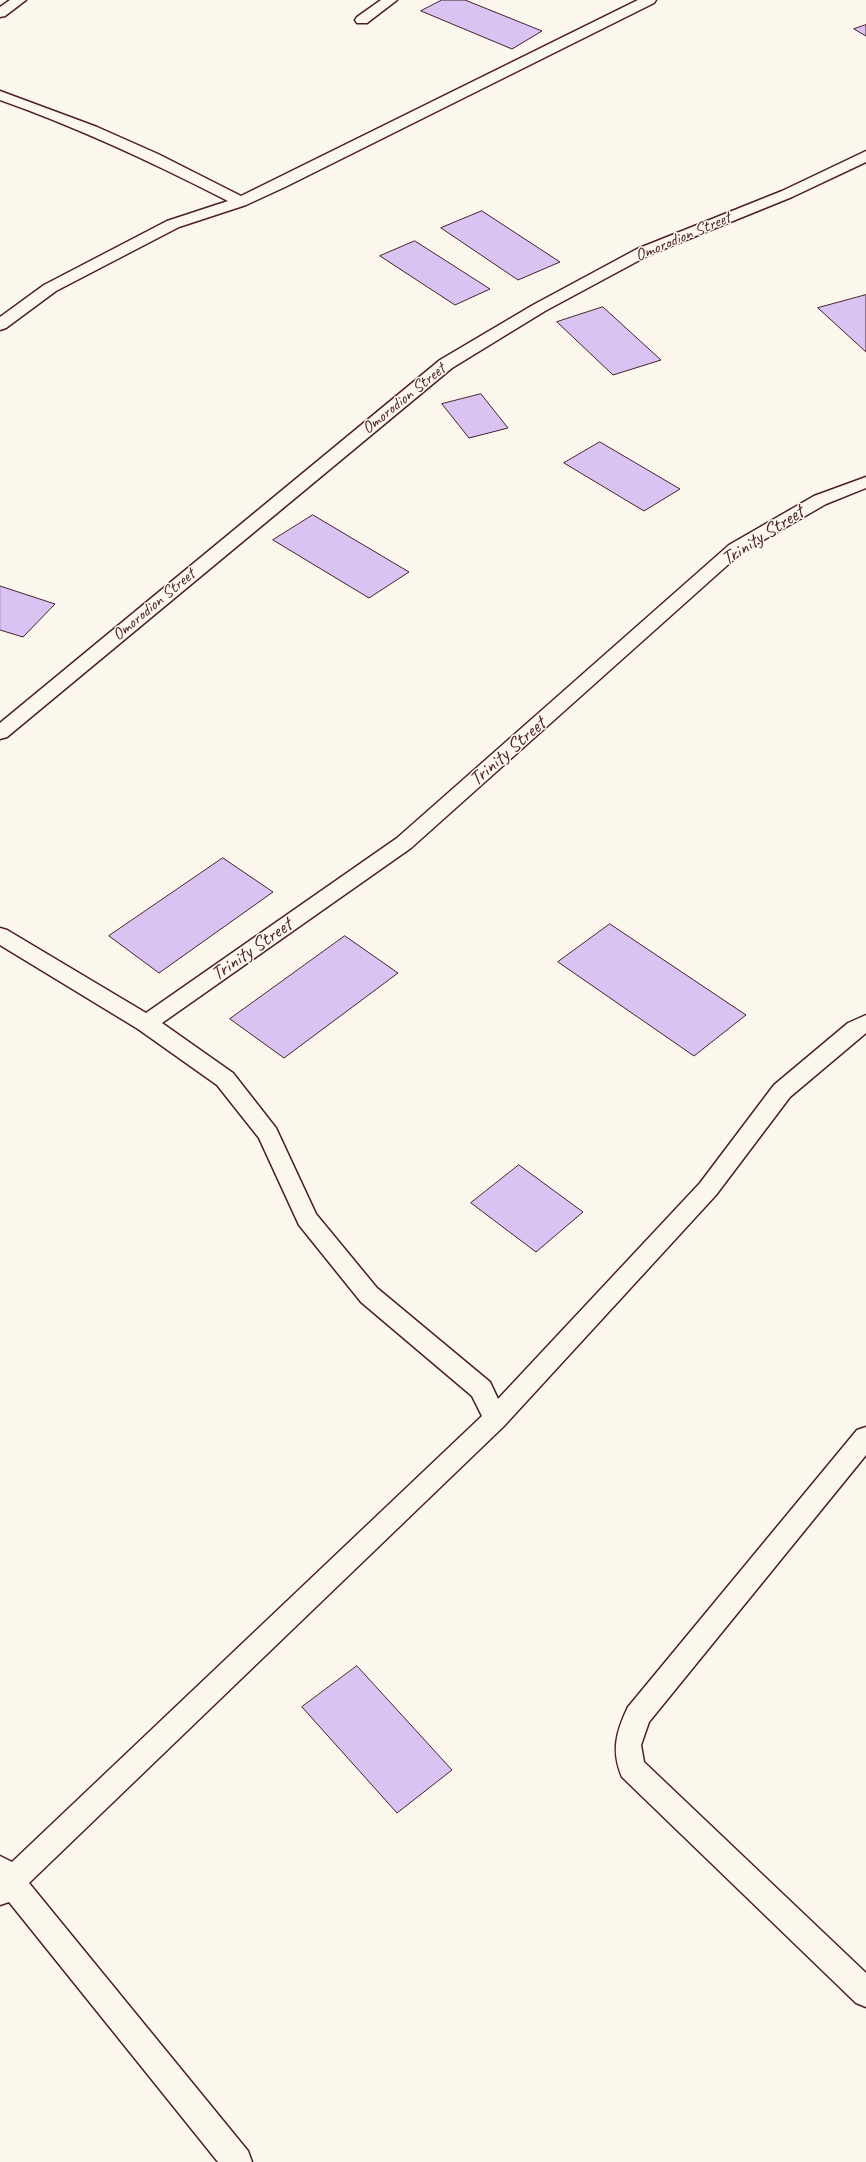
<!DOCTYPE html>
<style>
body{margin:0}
canvas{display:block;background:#fbf7ec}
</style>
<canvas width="866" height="2162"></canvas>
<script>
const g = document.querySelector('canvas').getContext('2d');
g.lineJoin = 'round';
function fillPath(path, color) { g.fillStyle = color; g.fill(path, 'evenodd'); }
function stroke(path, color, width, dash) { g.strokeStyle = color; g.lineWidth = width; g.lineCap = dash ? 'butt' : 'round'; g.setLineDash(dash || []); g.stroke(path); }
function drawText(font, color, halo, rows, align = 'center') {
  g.font = font + ' Caveat,sans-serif'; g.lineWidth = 3; g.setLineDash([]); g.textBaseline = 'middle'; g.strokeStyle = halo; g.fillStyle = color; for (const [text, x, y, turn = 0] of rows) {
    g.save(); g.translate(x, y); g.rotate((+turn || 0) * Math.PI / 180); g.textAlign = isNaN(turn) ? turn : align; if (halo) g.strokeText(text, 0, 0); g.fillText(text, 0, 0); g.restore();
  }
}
const building = new Path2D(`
 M 442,0 L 465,0 L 542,31 L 512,49 L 421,11 Z
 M 866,25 L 866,36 L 854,29 Z
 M 482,211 L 560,262 L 518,280 L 441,228 Z
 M 415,241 L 490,289 L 455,305 L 380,256 Z
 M 866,295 L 866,352 L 818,308 Z
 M 603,307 L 661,360 L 613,375 L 557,322 Z
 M 481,394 L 508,428 L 469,438 L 442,404 Z
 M 600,442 L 680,489 L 644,511 L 564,463 Z
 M 313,515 L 409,572 L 369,598 L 273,540 Z
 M 0,586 L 55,604 L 23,637 L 0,630 Z
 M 223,858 L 273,892 L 159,973 L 109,936 Z
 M 610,924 L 746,1015 L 694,1056 L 558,962 Z
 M 345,936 L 398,973 L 284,1058 L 230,1019 Z
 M 519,1165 L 583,1212 L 536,1252 L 471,1203 Z
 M 357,1666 L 452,1770 L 397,1813 L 302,1707 Z`);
fillPath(building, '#d9c3f3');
stroke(building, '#4a1f2b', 1);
const street = new Path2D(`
 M 10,0 L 26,0 L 5,16 L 0,17 L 0,7 Z
 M 381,0 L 397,0 L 367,23 L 357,23 L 355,20 L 357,17 Z
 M 638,0 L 656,0 L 654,3 L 285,187 L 246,205 L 179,227 L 56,291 L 6,328 L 0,330 L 0,317 L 44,285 L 167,221 L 228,201 C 154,163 79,128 0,100 L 0,91 L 97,127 L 158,154 L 241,196 Z
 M 866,151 L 866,162 L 792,197 L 649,255 L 545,311 L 452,368 L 7,737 L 0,739 L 0,723 L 440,360 L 533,305 L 637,249 L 782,191 Z
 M 866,477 L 866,488 L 826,504 L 741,553 L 411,848 L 162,1023 L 233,1073 L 276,1128 L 316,1214 L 377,1288 L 490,1382 L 498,1399 L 700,1183 L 774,1085 L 848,1023 L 866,1015 L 866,1033 L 790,1097 L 716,1195 L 504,1426 L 29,1883 L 248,2151 L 252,2162 L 218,2162 L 9,1902 L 0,1905 L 0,1856 L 12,1862 L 482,1416 L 472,1396 L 361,1302 L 299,1225 L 259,1138 L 217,1085 L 138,1029 L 0,945 L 0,928 L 7,930 L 146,1013 L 397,838 L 729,545 L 814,496 Z
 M 866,1427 L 866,1455 L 649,1722 L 641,1745 L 644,1762 L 866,1973 L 866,2007 L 856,2003 L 622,1777 C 611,1751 616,1732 628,1707 L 857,1430 Z`);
stroke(street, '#4a1f2b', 3);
fillPath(street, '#fbf7ec');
drawText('17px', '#4a1f2b', '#fbf7ec', [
 ["Omorodion Street",683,237,-23],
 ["Omorodion Street",404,399,-39],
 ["Omorodion Street",154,605,-40]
]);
drawText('20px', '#4a1f2b', '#fbf7ec', [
 ["Trinity Street",763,536,-33],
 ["Trinity Street",508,752,-41],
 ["Trinity Street",252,950,-35]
]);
</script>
